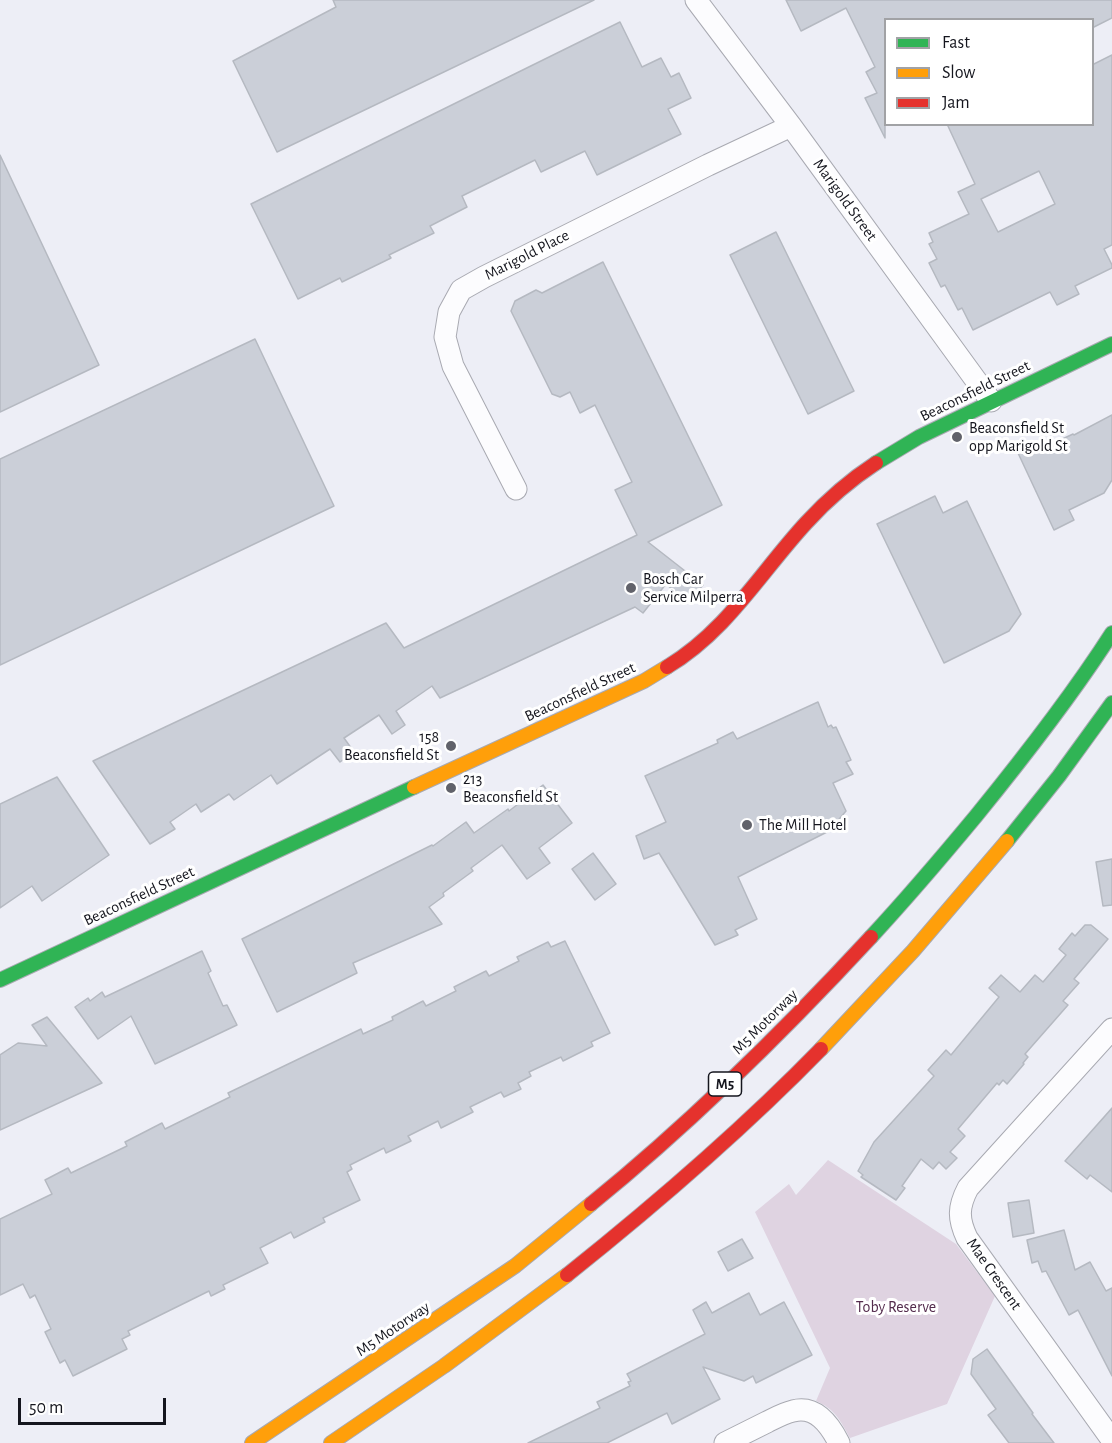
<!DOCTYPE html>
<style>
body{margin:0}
#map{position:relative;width:1112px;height:1443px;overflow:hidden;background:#edeef6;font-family:"Alegreya Sans",sans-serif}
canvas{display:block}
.legend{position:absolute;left:884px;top:18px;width:210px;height:108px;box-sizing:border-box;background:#fff;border:2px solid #a1a2a5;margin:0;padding:8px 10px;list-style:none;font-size:18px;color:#15161e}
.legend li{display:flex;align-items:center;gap:12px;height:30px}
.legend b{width:30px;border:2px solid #a1a2a5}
.scale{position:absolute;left:18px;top:1398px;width:148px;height:27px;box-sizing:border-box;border:3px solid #15161e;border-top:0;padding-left:8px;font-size:18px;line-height:21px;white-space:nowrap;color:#15161e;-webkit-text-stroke:4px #fff;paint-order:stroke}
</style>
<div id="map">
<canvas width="1112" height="1443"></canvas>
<ul class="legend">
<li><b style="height:8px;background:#30b455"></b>Fast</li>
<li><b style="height:8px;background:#ff9f0a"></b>Slow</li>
<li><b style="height:8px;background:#e5322d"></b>Jam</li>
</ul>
<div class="scale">50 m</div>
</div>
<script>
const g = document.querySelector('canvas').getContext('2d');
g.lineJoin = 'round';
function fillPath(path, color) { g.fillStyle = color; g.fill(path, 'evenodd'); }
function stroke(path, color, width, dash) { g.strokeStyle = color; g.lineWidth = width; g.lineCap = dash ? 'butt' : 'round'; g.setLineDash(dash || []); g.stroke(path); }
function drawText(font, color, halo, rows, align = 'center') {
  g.font = font + ' "Alegreya Sans",sans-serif'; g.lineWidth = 6; g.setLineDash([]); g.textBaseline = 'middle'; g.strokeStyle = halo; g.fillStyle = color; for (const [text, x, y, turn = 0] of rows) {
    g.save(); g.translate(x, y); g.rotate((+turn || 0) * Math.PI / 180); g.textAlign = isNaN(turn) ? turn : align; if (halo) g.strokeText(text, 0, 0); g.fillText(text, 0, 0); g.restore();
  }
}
fillPath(new Path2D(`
 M 828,1160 L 956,1244 L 995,1296 L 947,1404 L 850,1438 C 840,1420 835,1409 816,1401 L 830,1368 L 755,1212 L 789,1184 L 796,1195 Z`), '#dfd3e1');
const building = new Path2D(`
 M 333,0 L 594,0 L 277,152 L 233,61 L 336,7 Z
 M 786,0 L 1112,0 L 1112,18 L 1092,28 L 1092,20 L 885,20 L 885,138 L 865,98 L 877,93 L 866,72 L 875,67 L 846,8 L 801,31 Z
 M 620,22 L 642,67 L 661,58 L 671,77 L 679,73 L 691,98 L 668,109 L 681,134 L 597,175 L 585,151 L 541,172 L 535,160 L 462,196 L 467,207 L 430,226 L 434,233 L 389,255 L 391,258 L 342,282 L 340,278 L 298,299 L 251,204 Z
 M 1112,55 L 1112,245 L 1104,249 L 1112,265 L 1112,268 L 1075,286 L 1079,294 L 1057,305 L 1050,292 L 973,330 L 962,308 L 958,310 L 945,285 L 941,287 L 929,263 L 937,259 L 929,244 L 933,242 L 929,233 L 969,214 L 958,192 L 975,184 L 947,124 L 1092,124 L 1092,65 ZM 1039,171 L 1055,204 L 998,232 L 981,199 Z
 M 0,155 L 99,365 L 0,412 Z
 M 776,232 L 854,391 L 808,414 L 730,255 Z
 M 603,262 L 722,505 L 648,542 L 703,585 L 688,603 L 666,584 L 643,613 L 635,607 L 440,698 L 432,686 L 396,711 L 405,725 L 392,734 L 379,715 L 344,738 L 354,752 L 340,762 L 330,749 L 277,784 L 271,775 L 234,800 L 229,794 L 201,812 L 196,804 L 170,822 L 175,829 L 150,844 L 93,761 L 386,623 L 404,648 L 637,535 L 615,490 L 632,482 L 595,405 L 580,413 L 570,392 L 560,397 L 552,394 L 511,311 L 515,301 L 536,290 L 542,293 Z
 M 255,339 L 334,506 L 0,665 L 0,459 Z
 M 1112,415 L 1112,480 L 1104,493 L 1069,510 L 1074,520 L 1054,530 L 1018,453 L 1035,445 L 1037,451 L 1073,434 L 1074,435 Z
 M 935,496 L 943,513 L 967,501 L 1021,614 L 1009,631 L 944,663 L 877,524 Z
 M 818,702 L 828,727 L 831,725 L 833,728 L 836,727 L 851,760 L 846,762 L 853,774 L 833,783 L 846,811 L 829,831 L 738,877 L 757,919 L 735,930 L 738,935 L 715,945 L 659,853 L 644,859 L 636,836 L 666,822 L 645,776 L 718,743 L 717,740 L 733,732 L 737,739 Z
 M 57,777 L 109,855 L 42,901 L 32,886 L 0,908 L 0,804 Z
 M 543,785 L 572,823 L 539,848 L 550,863 L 527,879 L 502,845 L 471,868 L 473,871 L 443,893 L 444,896 L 429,907 L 442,924 L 353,963 L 357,973 L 277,1012 L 242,939 L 432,845 L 433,846 L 466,822 L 474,833 L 508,809 L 509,811 Z
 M 593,853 L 616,884 L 595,900 L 572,869 Z
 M 1112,859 L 1112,905 L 1103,906 L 1096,862 Z
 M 1085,925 L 1091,925 L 1108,939 L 1074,979 L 1079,983 L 1063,1001 L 1068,1005 L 1025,1054 L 1028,1057 L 1023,1063 L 1024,1064 L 1007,1084 L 1003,1080 L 999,1085 L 997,1083 L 958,1129 L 965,1136 L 950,1152 L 957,1158 L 946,1169 L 939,1162 L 933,1169 L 921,1159 L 902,1186 L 905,1188 L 896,1200 L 861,1177 L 863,1175 L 858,1171 L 874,1142 L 934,1076 L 928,1070 L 946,1050 L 951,1055 L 999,997 L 989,988 L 1001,975 L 1020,992 L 1035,975 L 1043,982 L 1066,955 L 1059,949 L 1072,933 L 1075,936 Z
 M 565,941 L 610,1033 L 591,1042 L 593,1046 L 563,1061 L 561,1057 L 529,1072 L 531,1076 L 518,1083 L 521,1089 L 504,1097 L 501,1092 L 470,1107 L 473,1112 L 441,1128 L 438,1121 L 408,1136 L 411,1141 L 386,1153 L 384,1148 L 350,1165 L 352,1169 L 347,1172 L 360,1200 L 323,1218 L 325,1222 L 294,1238 L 291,1232 L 260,1248 L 268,1263 L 223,1285 L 225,1289 L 211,1296 L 209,1291 L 128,1331 L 130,1335 L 122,1339 L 127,1349 L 73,1376 L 65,1360 L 60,1363 L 45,1332 L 51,1329 L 35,1295 L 30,1298 L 23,1284 L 0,1295 L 0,1219 L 52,1194 L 45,1180 L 68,1168 L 71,1173 L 127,1146 L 125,1142 L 162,1123 L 165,1129 L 230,1097 L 228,1093 L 361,1029 L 363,1034 L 393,1020 L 392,1017 L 423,1001 L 426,1006 L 456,991 L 454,987 L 486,971 L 489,976 L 519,961 L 517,957 L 548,942 L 551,947 Z
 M 202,951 L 211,971 L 208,973 L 223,1006 L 227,1005 L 237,1025 L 155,1064 L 131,1016 L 98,1039 L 75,1007 L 88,998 L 90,1001 L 102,992 L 105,997 Z
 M 47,1017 L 102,1083 L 0,1130 L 0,1055 L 18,1043 L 47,1046 L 32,1025 Z
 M 1112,1108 L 1112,1192 L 1090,1175 L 1087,1179 L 1065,1161 Z
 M 1029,1200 L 1034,1233 L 1013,1237 L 1008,1203 Z
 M 1064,1230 L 1075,1270 L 1090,1262 L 1106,1291 L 1112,1288 L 1112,1376 L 1078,1310 L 1069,1315 L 1046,1271 L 1042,1272 L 1038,1261 L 1032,1263 L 1027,1240 Z
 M 742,1239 L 753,1258 L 728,1271 L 718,1252 Z
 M 749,1293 L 760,1315 L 784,1302 L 812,1355 L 756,1383 L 753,1376 L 744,1381 L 703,1367 L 720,1399 L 672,1424 L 667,1413 L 607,1443 L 528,1443 L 600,1408 L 597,1402 L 630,1386 L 628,1382 L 631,1381 L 627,1374 L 705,1334 L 693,1310 L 706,1302 L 712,1313 Z
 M 987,1349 L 1033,1413 L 1032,1414 L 1054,1443 L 1009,1443 L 988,1415 L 996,1409 L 971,1374 L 973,1359 Z`);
fillPath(building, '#cbcfd8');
stroke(building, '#b5b9c1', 1.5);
const street = new Path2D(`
 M 696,0 L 791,126 L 991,401
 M 516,489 L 453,366 L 445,337 L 449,312 L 461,290 L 484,277 L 708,165 L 791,126
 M 1112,1029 L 968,1188 C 958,1207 958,1219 967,1238 L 1112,1440
 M 725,1443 C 739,1436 753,1429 767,1422 C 775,1418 784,1413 793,1411 C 816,1405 830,1425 839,1443`);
const fast = new Path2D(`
 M 876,463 L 919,437 L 1112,344
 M 1007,841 L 1059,776 L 1112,703
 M 871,937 C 907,898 942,857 976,816 C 1024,757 1071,697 1112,633
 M 0,980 L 414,787`);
const slow = new Path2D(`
 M 414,787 L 644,681 L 667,667
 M 821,1049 L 913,951 L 1007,841
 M 252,1443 L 515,1266 L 591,1204
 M 331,1443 L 444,1366 L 567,1275`);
const jam = new Path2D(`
 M 667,667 C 727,631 760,573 806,523 C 827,500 850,480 876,463
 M 591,1204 C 691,1123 784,1031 871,937
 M 567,1275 C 656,1204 742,1130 821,1049`);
stroke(street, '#a8a9b1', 23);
stroke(fast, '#a8a9b1', 16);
stroke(slow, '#a8a9b1', 16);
stroke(jam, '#a8a9b1', 16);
stroke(street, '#fcfcfe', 21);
stroke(fast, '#30b455', 14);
stroke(slow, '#ff9f0a', 14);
stroke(jam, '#e5322d', 14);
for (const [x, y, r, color] of [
 [957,437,6,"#61626a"],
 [631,588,6,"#61626a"],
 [451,746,6,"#61626a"],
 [451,788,6,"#61626a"],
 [747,825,6,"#61626a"]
]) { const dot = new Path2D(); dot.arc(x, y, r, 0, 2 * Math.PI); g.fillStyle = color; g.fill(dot); stroke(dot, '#fff', 2); }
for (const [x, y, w] of [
 [725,1084,33]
]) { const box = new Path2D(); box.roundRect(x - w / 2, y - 12, w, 24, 4.5); g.fillStyle = '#fff'; g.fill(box); stroke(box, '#15161e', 1.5); }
drawText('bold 15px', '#15161e', null, [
 ["M5",725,1084]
]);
drawText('16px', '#15161e', '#fff', [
 ["Marigold Street",845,200,54],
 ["Marigold Place",527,255,-27],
 ["Beaconsfield Street",975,391,-26],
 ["Beaconsfield Street",580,692,-25],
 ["Beaconsfield Street",139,896,-25],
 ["M5 Motorway",765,1022,-45],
 ["Mae Crescent",994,1274,55],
 ["M5 Motorway",393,1329,-34]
]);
drawText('16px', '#15161e', '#fff', [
 ["Beaconsfield St",969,428],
 ["opp Marigold St",969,446],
 ["Bosch Car",643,579],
 ["Service Milperra",643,597],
 ["158",439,737,"right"],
 ["Beaconsfield St",439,755,"right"],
 ["213",463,779],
 ["Beaconsfield St",463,797],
 ["The Mill Hotel",759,825]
], 'left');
drawText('16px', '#542c4d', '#fff', [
 ["Toby Reserve",896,1307]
]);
</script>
